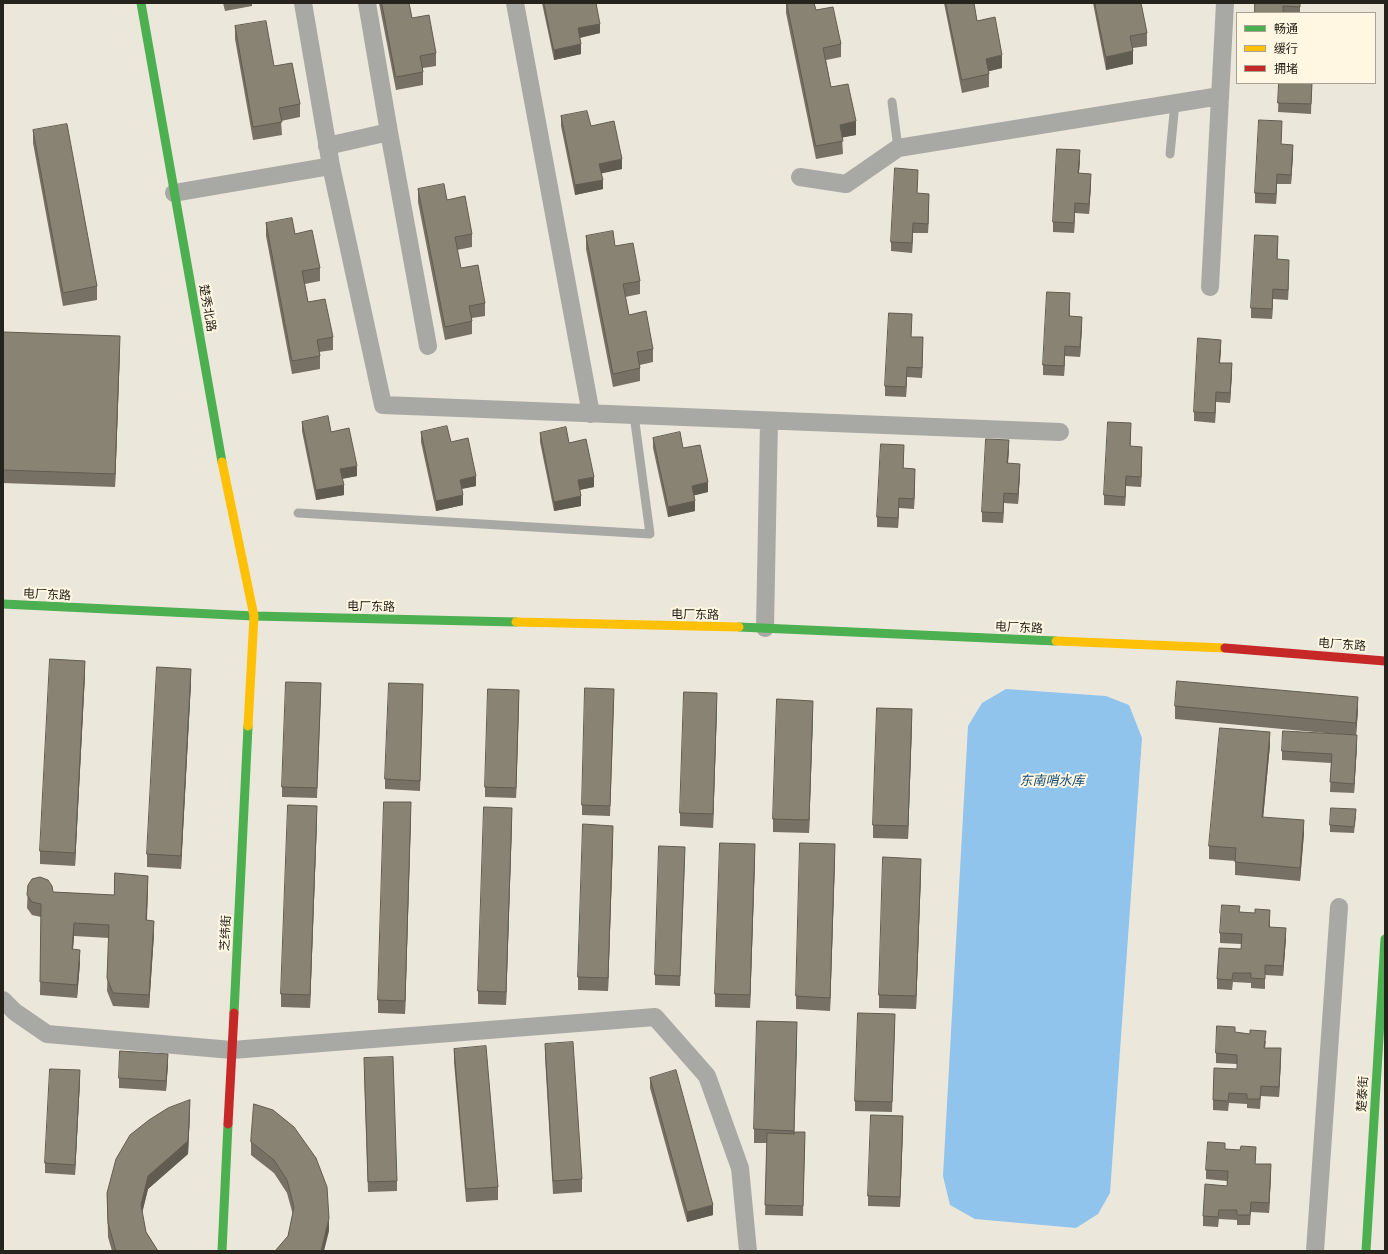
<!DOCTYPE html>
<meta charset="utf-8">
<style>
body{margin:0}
#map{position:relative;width:1388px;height:1254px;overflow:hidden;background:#ece7db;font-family:"Noto Serif","Noto Sans SC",serif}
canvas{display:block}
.frame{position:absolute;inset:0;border:4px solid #26231c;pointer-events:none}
.legend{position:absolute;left:1236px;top:12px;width:140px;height:72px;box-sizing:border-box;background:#fff7e2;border:1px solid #a8a293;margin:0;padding:5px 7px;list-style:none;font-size:12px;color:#26231c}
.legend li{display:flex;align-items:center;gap:8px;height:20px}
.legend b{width:20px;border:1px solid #a8a293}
</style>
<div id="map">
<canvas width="1388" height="1254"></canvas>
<div class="frame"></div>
<ul class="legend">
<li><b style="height:5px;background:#4caf50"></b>畅通</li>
<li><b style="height:5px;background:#ffc107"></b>缓行</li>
<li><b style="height:5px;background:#c62828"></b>拥堵</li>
</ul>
</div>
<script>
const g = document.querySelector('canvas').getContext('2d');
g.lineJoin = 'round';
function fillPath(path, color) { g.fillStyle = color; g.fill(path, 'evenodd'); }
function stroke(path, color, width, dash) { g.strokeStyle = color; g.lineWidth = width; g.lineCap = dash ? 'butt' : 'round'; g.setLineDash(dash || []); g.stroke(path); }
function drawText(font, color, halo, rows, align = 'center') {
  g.font = font + ' "Noto Serif","Noto Sans SC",serif'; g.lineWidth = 4; g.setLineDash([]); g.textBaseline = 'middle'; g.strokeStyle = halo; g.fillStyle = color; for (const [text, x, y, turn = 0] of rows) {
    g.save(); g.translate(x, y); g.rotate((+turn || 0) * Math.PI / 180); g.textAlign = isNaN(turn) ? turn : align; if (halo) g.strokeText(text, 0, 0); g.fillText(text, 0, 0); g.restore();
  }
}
fillPath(new Path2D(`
 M 1006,689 L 1106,696 L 1129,705 L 1142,738 L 1110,1193 L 1098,1214 L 1076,1228 L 975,1219 L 950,1205 L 943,1176 L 968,726 L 982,703 Z`), '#90c4ec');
stroke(new Path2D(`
 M 892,102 L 898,148
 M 1170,154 L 1175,103
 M 298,513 L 650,534 L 634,415`), '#a8a9a5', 9);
stroke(new Path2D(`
 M 303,3 L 331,166 L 383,405 L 1060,432
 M 367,3 L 389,132 L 428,346
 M 515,3 L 591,414
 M 327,146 L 389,132
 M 800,177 L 846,184 L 898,148 L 1220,96
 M 174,193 L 331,166
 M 1210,287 L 1225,3
 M 765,628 L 769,421
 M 3,1000 L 15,1012 L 47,1034 L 232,1050 L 655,1017 L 707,1076 L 740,1168 L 748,1251
 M 1315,1251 L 1339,907`), '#a8a9a5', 18);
stroke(new Path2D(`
 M 141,3 L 222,462
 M 3,604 L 254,616 L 516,622
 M 739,627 L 1056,641
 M 234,1013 L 248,726
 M 222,1251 L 228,1124
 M 1366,1251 L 1385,939`), '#4caf50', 9);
stroke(new Path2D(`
 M 222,462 L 254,616 L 248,726
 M 516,622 L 739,627
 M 1056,641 L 1225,648`), '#ffc107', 9);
stroke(new Path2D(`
 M 1225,648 L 1385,661
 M 228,1124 L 234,1013`), '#c62828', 9);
fillPath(new Path2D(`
 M 223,3 L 252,3 L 252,6 L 225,11 Z
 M 379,3 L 409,3 L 412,18 L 436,53 L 436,66 L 423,68 L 423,85 L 396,90 Z
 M 542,3 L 596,3 L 600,33 L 580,38 L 581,54 L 554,60 Z
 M 786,3 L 814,3 L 816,10 L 841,44 L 841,57 L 826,60 L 831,87 L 856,135 L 842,137 L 843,154 L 816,159 L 786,13 Z
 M 944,3 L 974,3 L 977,21 L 1002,68 L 989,71 L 989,87 L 962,93 Z
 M 1093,3 L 1141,3 L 1147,33 L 1147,46 L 1133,48 L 1133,64 L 1106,70 Z
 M 1255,3 L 1300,3 L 1300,13 L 1255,13 Z
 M 235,26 L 274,66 L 300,104 L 300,117 L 281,121 L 282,135 L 253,140 L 235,39 Z
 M 1279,83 L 1312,83 L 1311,114 L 1278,112 Z
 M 561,116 L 591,126 L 622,169 L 601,173 L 603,189 L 575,195 L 561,126 Z
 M 33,130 L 97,286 L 97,300 L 63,306 L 33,143 Z
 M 1282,131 L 1281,144 L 1293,154 L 1291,184 L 1277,184 L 1276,204 L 1255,203 L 1255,193 Z
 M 1080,160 L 1079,173 L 1091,184 L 1089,214 L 1075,213 L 1074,233 L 1053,232 L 1053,222 Z
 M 918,180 L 917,193 L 929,203 L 928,233 L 913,233 L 912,253 L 891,251 L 891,242 Z
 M 418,189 L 447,200 L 472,234 L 472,247 L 457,250 L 461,268 L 485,303 L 485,316 L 472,318 L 472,334 L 445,340 L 418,202 Z
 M 266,223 L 295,234 L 320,268 L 320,281 L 305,284 L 308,302 L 333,337 L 333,350 L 319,352 L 320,356 L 320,369 L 292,374 L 266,236 Z
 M 586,236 L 615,246 L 640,281 L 640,294 L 625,297 L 629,315 L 653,349 L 653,362 L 640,365 L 640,381 L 613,387 L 586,249 Z
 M 1278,246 L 1277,259 L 1289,270 L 1288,300 L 1273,299 L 1272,319 L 1251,318 L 1251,308 Z
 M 1070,303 L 1070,316 L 1082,327 L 1080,357 L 1065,356 L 1064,376 L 1043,375 L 1043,365 Z
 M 912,324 L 911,337 L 923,347 L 922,378 L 907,377 L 906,397 L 885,396 L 885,386 Z
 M 3,332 L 120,349 L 115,487 L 3,483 Z
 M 1221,349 L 1220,363 L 1232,373 L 1230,403 L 1216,402 L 1215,423 L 1194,421 L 1194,412 Z
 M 302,422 L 331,432 L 357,476 L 342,479 L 344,495 L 316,500 L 302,431 Z
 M 421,432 L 451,442 L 476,486 L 462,489 L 463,505 L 436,511 L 421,442 Z
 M 540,433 L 569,443 L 594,487 L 580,490 L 581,506 L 554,511 L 540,442 Z
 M 1131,433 L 1130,446 L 1142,457 L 1141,487 L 1126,486 L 1125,506 L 1104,505 L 1104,495 Z
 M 653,438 L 683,448 L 708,492 L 694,495 L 695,511 L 668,517 L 653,448 Z
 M 1009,450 L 1008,463 L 1020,474 L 1018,504 L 1004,503 L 1003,523 L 982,522 L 982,512 Z
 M 904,455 L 903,468 L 915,479 L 914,509 L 899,508 L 898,528 L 877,527 L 877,517 Z
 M 85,674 L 75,866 L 40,864 L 40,851 Z
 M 191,682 L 181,869 L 147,867 L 147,854 Z
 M 321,693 L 317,798 L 282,797 L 282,787 Z
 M 423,694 L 420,791 L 385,789 L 385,779 Z
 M 614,699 L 610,816 L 582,815 L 582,805 Z
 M 519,700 L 516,798 L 485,797 L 485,787 Z
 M 717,706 L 713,828 L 680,826 L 680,813 Z
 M 1175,706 L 1358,710 L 1356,735 L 1357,745 L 1354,793 L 1330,792 L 1331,763 L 1282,760 L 1282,751 L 1347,735 L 1175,719 Z
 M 813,714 L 809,833 L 773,832 L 773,819 Z
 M 912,722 L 908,839 L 873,838 L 873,825 Z
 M 1270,745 L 1263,817 L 1304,833 L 1300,881 L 1235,875 L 1235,861 L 1209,859 L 1209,846 Z
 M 411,815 L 405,1014 L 378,1013 L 378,1000 Z
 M 1356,816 L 1354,833 L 1330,832 L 1330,825 Z
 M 317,819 L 310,1008 L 281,1007 L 281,994 Z
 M 512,821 L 506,1005 L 478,1004 L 478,991 Z
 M 613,839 L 608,991 L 578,990 L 578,977 Z
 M 685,857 L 680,986 L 655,985 L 655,975 Z
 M 835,857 L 830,1011 L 796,1009 L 796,996 Z
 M 755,858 L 750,1008 L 715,1007 L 715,994 Z
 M 921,872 L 916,1009 L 879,1008 L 879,995 Z
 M 28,885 L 53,892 L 114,895 L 148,889 L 147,920 L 154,934 L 149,1008 L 113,1006 L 107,991 L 109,938 L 74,936 L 73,949 L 80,963 L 77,998 L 40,995 L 41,917 L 32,915 L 27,908 Z
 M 1240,912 L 1270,920 L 1270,927 L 1286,938 L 1283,976 L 1265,975 L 1265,989 L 1251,988 L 1251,983 L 1233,982 L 1232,990 L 1217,989 L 1217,979 L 1241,949 L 1241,944 L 1220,943 L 1220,933 Z
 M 895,1024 L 892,1112 L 855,1111 L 855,1101 Z
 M 1235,1033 L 1266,1041 L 1265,1048 L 1281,1058 L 1279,1097 L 1261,1096 L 1260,1109 L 1247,1108 L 1247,1104 L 1229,1103 L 1228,1111 L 1213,1110 L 1213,1100 L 1237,1069 L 1237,1064 L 1216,1063 L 1216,1053 Z
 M 797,1035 L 794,1132 L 805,1142 L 803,1216 L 765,1215 L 767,1143 L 754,1143 L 754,1129 Z
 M 545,1044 L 582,1179 L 582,1192 L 553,1194 L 545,1057 Z
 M 454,1049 L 498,1187 L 498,1200 L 466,1202 L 454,1062 Z
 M 168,1064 L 166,1091 L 119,1088 L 119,1078 Z
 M 364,1068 L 397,1181 L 397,1191 L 368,1192 Z
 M 650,1078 L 713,1215 L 687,1222 L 650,1088 Z
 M 80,1080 L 75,1175 L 45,1173 L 45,1163 Z
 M 254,1104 L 329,1231 L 288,1236 L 293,1215 L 287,1193 L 274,1173 L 251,1155 L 251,1142 Z
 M 190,1113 L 188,1154 L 148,1189 L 142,1212 L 146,1232 L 158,1251 L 112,1251 L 108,1237 L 107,1193 Z
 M 903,1126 L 900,1207 L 868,1206 L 868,1196 Z
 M 1225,1149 L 1256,1157 L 1255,1164 L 1271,1174 L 1269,1213 L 1251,1212 L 1250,1225 L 1237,1225 L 1237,1220 L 1219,1219 L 1218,1227 L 1203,1226 L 1203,1216 L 1227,1186 L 1227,1181 L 1206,1179 L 1206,1170 Z`), '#767164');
fillPath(new Path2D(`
 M 600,24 L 600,33 L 578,38 L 578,28 Z
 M 581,44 L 581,54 L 554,60 L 554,50 Z
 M 1133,51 L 1133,64 L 1106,70 L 1106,57 Z
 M 1002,55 L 1002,68 L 986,72 L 986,59 Z
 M 856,121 L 856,135 L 840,138 L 840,125 Z
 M 1293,145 L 1293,154 L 1291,184 L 1291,175 Z
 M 1080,150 L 1080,160 L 1078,183 L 1078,173 Z
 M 622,159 L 622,169 L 599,174 L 599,164 Z
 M 1091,174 L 1091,184 L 1089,214 L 1089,204 Z
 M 1277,174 L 1277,184 L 1276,204 L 1276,194 Z
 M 603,180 L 603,189 L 575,195 L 575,185 Z
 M 929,194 L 929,203 L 928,233 L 928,224 Z
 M 1075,203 L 1075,213 L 1074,233 L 1074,223 Z
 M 913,223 L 913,233 L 912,253 L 912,243 Z
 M 1278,236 L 1278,246 L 1277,269 L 1277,259 Z
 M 1289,260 L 1289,270 L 1288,300 L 1288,290 Z
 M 1273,289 L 1273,299 L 1272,319 L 1272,309 Z
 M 1082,317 L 1082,327 L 1080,357 L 1080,347 Z
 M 120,336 L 120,349 L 115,487 L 115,474 Z
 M 923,337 L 923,347 L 922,378 L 922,368 Z
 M 1221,340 L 1221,349 L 1219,372 L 1219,363 Z
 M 1065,346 L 1065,356 L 1064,376 L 1064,366 Z
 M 1232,363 L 1232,373 L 1230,403 L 1230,393 Z
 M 907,367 L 907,377 L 906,397 L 906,387 Z
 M 1216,392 L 1216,402 L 1215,423 L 1215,413 Z
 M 1131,423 L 1131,433 L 1130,456 L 1130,446 Z
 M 1009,440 L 1009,450 L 1007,473 L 1007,463 Z
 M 904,445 L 904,455 L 903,478 L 903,468 Z
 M 1142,447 L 1142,457 L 1141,487 L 1141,477 Z
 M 1020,464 L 1020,474 L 1018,504 L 1018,494 Z
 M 357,466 L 357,476 L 340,479 L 340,469 Z
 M 915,469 L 915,479 L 914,509 L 914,499 Z
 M 476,476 L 476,486 L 460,489 L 460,480 Z
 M 1126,476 L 1126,486 L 1125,506 L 1125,497 Z
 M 594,477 L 594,487 L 578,490 L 578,480 Z
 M 708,482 L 708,492 L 692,496 L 692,486 Z
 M 344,485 L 344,495 L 316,500 L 316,490 Z
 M 1004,493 L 1004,503 L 1003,523 L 1003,513 Z
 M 463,495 L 463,505 L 436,511 L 436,501 Z
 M 581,496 L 581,506 L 554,511 L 554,502 Z
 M 899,498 L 899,508 L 898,528 L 898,518 Z
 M 695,501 L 695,511 L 668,517 L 668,507 Z
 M 85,661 L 85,674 L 75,866 L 75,853 Z
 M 191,669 L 191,682 L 181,869 L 181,856 Z
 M 519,690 L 519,700 L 516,798 L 516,788 Z
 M 717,693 L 717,706 L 713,828 L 713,814 Z
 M 1358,697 L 1358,710 L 1356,736 L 1356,723 Z
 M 813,701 L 813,714 L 809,833 L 809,820 Z
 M 912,709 L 912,722 L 908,839 L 908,826 Z
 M 1270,732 L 1270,745 L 1262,830 L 1262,817 Z
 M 1357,735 L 1357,745 L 1354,793 L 1354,784 Z
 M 411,802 L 411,815 L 405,1014 L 405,1001 Z
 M 317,806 L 317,819 L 310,1008 L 310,995 Z
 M 512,808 L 512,821 L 506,1005 L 506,992 Z
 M 1304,820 L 1304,833 L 1300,881 L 1300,868 Z
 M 613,826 L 613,839 L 608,991 L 608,978 Z
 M 755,844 L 755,858 L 750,1008 L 750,995 Z
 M 835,844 L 835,857 L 830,1011 L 830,998 Z
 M 921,859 L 921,872 L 916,1009 L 916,996 Z
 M 148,876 L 148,889 L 146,933 L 146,920 Z
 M 154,921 L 154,934 L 149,1008 L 149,995 Z
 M 74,923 L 74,936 L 72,962 L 72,949 Z
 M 1286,928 L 1286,938 L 1283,976 L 1283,966 Z
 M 80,950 L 80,963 L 77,998 L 77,985 Z
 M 797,1022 L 797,1035 L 794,1144 L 794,1131 Z
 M 1281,1048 L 1281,1058 L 1279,1097 L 1279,1087 Z
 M 168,1054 L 168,1064 L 166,1091 L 166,1081 Z
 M 80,1070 L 80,1080 L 75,1175 L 75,1165 Z
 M 190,1100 L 190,1113 L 188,1154 L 148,1189 L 141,1218 L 141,1205 L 148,1176 Z
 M 903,1116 L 903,1126 L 900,1207 L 900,1197 Z
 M 1271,1164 L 1271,1174 L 1269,1213 L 1269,1203 Z
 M 713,1205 L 713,1215 L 687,1222 L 687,1212 Z
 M 329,1218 L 329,1231 L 324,1251 L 321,1251 Z`), '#605c51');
const building = new Path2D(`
 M 382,3 L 409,3 L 412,18 L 429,15 L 436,53 L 420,56 L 423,72 L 396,77 Z
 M 544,3 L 596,3 L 600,24 L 578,28 L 581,44 L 554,50 Z
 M 787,3 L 814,3 L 816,10 L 833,7 L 841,44 L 823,48 L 831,87 L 848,84 L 856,121 L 840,125 L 843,141 L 816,146 Z
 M 946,3 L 974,3 L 977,21 L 995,17 L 1002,55 L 986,59 L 989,74 L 962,80 Z
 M 1095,3 L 1141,3 L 1147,33 L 1130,36 L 1133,51 L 1106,57 Z
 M 1255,3 L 1300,3 L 1300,7 L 1283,6 L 1283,13 L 1255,13 Z
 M 266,21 L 274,66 L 292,63 L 300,104 L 279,108 L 282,122 L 253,127 L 235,26 Z
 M 1279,83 L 1312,83 L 1311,104 L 1278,103 Z
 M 587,111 L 591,126 L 614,121 L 622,159 L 599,164 L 603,180 L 575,185 L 561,116 Z
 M 1259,120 L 1282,121 L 1281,144 L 1293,145 L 1291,175 L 1277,174 L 1276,194 L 1255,193 Z
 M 67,124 L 97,286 L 63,293 L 33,130 Z
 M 1057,149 L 1080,150 L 1078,173 L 1091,174 L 1089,204 L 1075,203 L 1074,223 L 1053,222 Z
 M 895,168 L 918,170 L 917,193 L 929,194 L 928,224 L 913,223 L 912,243 L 891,242 Z
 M 444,184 L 447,200 L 465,196 L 472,234 L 455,237 L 461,268 L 478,265 L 485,303 L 469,306 L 472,321 L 445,327 L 418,189 Z
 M 292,218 L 295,234 L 312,230 L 320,268 L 302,271 L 308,302 L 325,299 L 333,337 L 317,340 L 320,356 L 292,361 L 266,223 Z
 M 613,231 L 615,246 L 633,243 L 640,281 L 623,284 L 629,315 L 646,311 L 653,349 L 637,352 L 640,368 L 613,374 L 586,236 Z
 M 1255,235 L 1278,236 L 1277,259 L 1289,260 L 1288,290 L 1273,289 L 1272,309 L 1251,308 Z
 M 1047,292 L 1070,293 L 1069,316 L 1082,317 L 1080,347 L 1065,346 L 1064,366 L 1043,365 Z
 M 889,313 L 912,314 L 911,337 L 923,337 L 922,368 L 907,367 L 906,387 L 885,386 Z
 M 3,332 L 120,336 L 115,474 L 3,470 Z
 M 1198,338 L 1221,340 L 1219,363 L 1232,363 L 1230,393 L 1216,392 L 1215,413 L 1194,412 Z
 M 328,416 L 331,432 L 349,428 L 357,466 L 340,469 L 344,485 L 316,490 L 302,422 Z
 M 1108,422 L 1131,423 L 1130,446 L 1142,447 L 1141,477 L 1126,476 L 1125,497 L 1104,495 Z
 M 447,426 L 451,442 L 468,438 L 476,476 L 460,480 L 463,495 L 436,501 L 421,432 Z
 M 566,427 L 569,443 L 586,439 L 594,477 L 578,480 L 581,496 L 554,502 L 540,433 Z
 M 680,432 L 683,448 L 700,445 L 708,482 L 692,486 L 695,501 L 668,507 L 653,438 Z
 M 986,439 L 1009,440 L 1007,463 L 1020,464 L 1018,494 L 1004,493 L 1003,513 L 982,512 Z
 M 881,444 L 904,445 L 903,468 L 915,469 L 914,499 L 899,498 L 898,518 L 877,517 Z
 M 50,659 L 85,661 L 75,853 L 40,851 Z
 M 157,667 L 191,669 L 181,856 L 147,854 Z
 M 1177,681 L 1358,697 L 1356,723 L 1175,706 Z
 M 286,682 L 321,683 L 317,788 L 282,787 Z
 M 389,683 L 423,684 L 420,781 L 385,779 Z
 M 585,688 L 614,689 L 610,806 L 582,805 Z
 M 488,689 L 519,690 L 516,788 L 485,787 Z
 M 684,692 L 717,693 L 713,814 L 680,813 Z
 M 777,699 L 813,701 L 809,820 L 773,819 Z
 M 877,708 L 912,709 L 908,826 L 873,825 Z
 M 1220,728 L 1270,732 L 1262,817 L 1304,820 L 1300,868 L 1235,862 L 1236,848 L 1209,846 Z
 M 1283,731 L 1357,735 L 1354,784 L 1330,782 L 1332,754 L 1282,751 Z
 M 384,802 L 411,802 L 405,1001 L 378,1000 Z
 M 288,805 L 317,806 L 310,995 L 281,994 Z
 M 484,807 L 512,808 L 506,992 L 478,991 Z
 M 1331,808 L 1356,809 L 1354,827 L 1330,825 Z
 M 583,824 L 613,826 L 608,978 L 578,977 Z
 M 720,843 L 755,844 L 750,995 L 715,994 Z
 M 800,843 L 835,844 L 830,998 L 796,996 Z
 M 659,846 L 685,847 L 680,976 L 655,975 Z
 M 883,857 L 921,859 L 916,996 L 879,995 Z
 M 115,873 L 148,876 L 146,920 L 154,921 L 149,995 L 113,993 L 107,978 L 109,925 L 74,923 L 72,949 L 80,950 L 77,985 L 40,982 L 41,904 L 32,902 L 27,895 L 28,885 L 32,879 L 40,877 L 48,880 L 52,886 L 53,892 L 114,895 Z
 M 1222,905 L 1240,906 L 1239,912 L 1255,913 L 1255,909 L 1270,910 L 1269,927 L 1286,928 L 1283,966 L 1265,965 L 1265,979 L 1251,978 L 1251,973 L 1233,973 L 1232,980 L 1217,979 L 1219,948 L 1241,949 L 1242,934 L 1220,933 Z
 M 858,1013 L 895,1014 L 892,1102 L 855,1101 Z
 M 757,1021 L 797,1022 L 794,1131 L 754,1129 Z
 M 1217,1026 L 1235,1027 L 1235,1032 L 1250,1034 L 1250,1030 L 1266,1031 L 1264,1048 L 1281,1048 L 1279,1087 L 1261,1086 L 1260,1099 L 1247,1099 L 1247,1094 L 1229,1093 L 1228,1101 L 1213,1100 L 1214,1068 L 1237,1069 L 1237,1055 L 1216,1053 Z
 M 573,1042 L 582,1179 L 553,1181 L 545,1044 Z
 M 486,1046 L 498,1187 L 466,1189 L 454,1049 Z
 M 120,1051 L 168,1054 L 166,1081 L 119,1078 Z
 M 393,1057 L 397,1181 L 368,1182 L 364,1058 Z
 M 50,1069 L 80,1070 L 75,1165 L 45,1163 Z
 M 676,1070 L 713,1205 L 687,1212 L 650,1078 Z
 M 190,1100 L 188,1141 L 148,1176 L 141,1205 L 146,1232 L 158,1251 L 116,1251 L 108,1223 L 107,1193 L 116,1159 L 130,1135 L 149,1120 L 168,1108 Z
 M 254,1104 L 273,1110 L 294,1127 L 316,1158 L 327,1187 L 329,1218 L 321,1251 L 275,1251 L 288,1236 L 294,1207 L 287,1180 L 274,1160 L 251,1142 Z
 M 871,1115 L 903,1116 L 900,1197 L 868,1196 Z
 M 794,1132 L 805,1132 L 803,1206 L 765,1205 L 767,1133 L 794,1134 Z
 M 1208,1142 L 1225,1143 L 1225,1149 L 1240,1150 L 1241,1146 L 1256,1147 L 1255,1164 L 1271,1164 L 1269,1203 L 1251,1202 L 1250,1215 L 1237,1215 L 1237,1210 L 1219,1210 L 1218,1217 L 1203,1216 L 1205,1184 L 1227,1186 L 1228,1171 L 1206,1170 Z`);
fillPath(building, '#898374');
stroke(building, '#605c51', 1);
drawText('12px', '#26231c', '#fff7e2', [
 ["楚秀北路",207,308,80],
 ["电厂东路",47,595,3],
 ["电厂东路",371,607,1],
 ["电厂东路",695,615,1],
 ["电厂东路",1019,628,3],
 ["电厂东路",1342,645,4],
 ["芝纬街",226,933,-87],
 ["楚泰街",1363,1094,-86]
]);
drawText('italic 13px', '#134b74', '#fff7e2', [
 ["东南哨水库",1052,781]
]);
</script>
